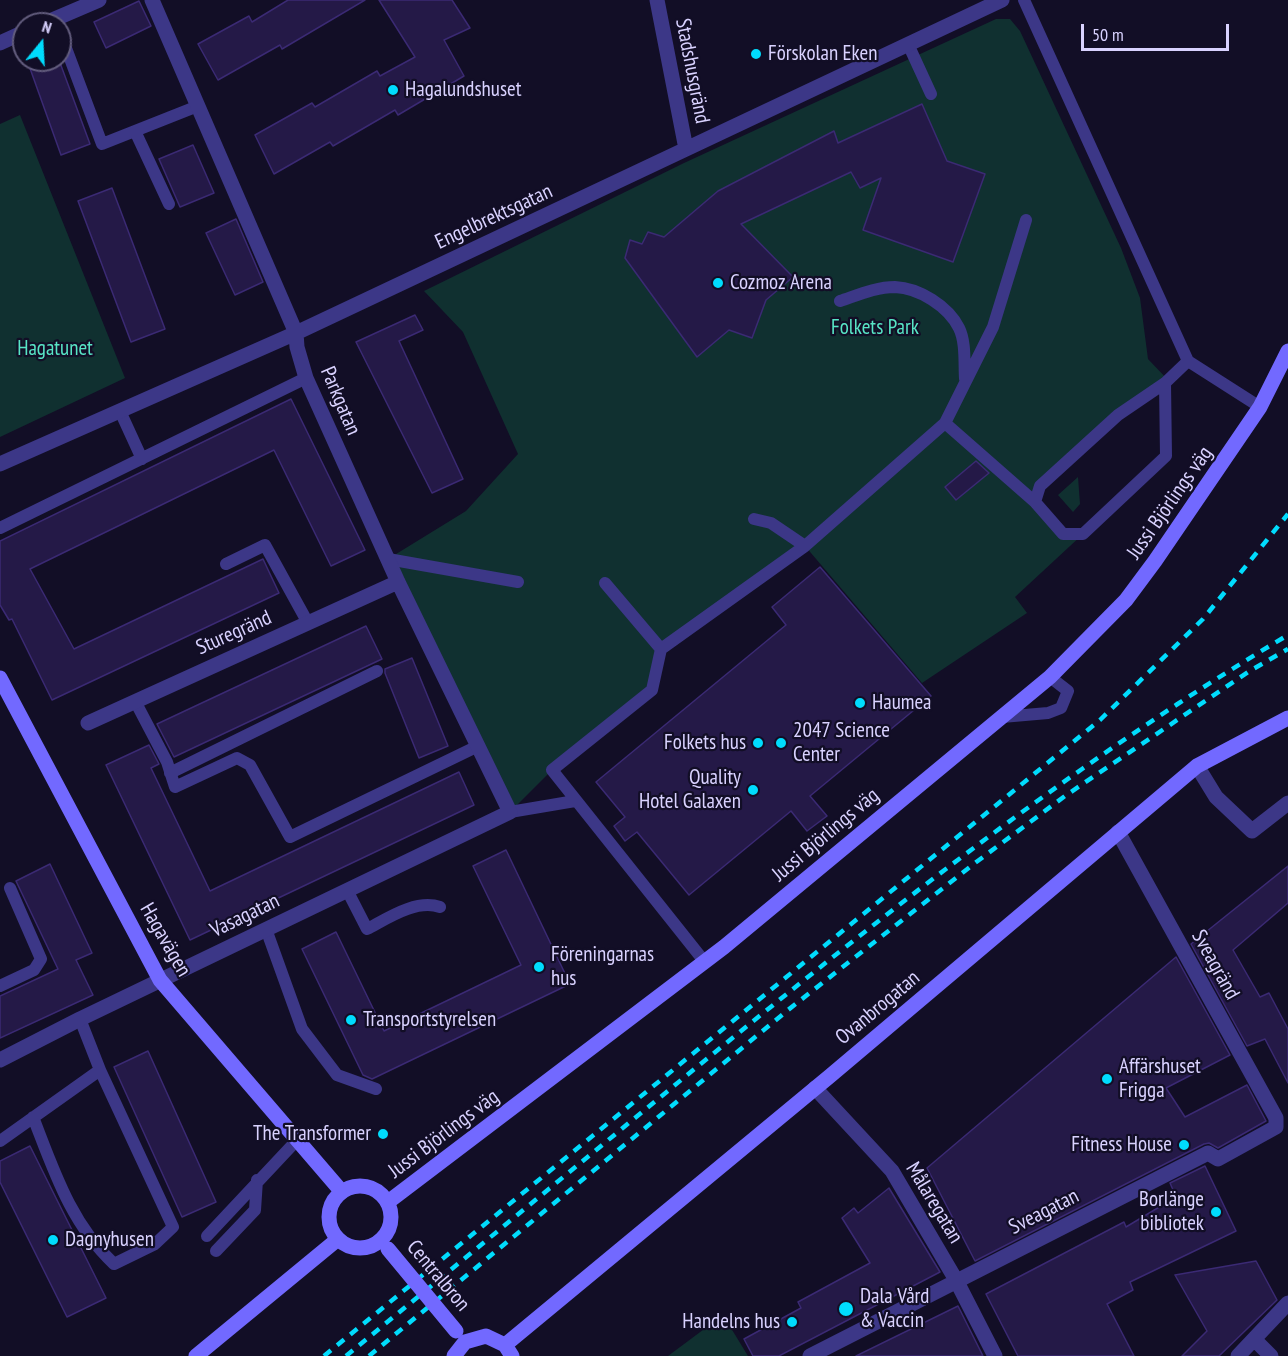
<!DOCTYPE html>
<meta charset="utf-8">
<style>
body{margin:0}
#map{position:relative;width:1288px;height:1356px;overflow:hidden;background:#120e26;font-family:"PT Sans Narrow",sans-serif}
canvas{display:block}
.north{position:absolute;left:12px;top:12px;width:60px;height:60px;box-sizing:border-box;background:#120e26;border:2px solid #625c7d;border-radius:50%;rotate:18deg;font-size:16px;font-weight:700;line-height:24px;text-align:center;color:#d9d2ff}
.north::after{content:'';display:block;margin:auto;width:21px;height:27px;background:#00dcfd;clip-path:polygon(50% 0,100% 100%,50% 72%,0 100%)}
.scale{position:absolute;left:1081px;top:24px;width:148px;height:27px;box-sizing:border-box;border:3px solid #d9d2ff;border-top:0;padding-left:8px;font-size:18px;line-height:21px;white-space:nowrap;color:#d9d2ff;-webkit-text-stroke:4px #120e26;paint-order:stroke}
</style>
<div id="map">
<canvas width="1288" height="1356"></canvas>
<div class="north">N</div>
<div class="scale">50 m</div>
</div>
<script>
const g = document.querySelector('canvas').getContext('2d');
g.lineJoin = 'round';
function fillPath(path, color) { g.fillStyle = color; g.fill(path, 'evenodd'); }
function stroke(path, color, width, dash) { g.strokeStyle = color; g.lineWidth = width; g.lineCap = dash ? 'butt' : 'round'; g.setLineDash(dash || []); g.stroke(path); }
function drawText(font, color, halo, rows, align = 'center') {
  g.font = font + ' "PT Sans Narrow",sans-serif'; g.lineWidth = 4.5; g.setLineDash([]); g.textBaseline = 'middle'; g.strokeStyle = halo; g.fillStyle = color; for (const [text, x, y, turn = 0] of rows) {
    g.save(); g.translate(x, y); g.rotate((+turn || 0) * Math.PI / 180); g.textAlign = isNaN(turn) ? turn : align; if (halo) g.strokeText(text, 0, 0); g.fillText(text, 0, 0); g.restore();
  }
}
fillPath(new Path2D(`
 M 996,19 L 1010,19 L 1020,31 L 1121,248 L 1140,298 L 1148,359 L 1168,380 L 1040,486 L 1035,502 L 1062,534 L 1083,534 L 1015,597 L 1027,613 L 922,683 L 805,546 L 661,649 L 652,690 L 552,770 L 510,812 L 388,559 L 466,511 L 518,454 L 463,332 L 424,291 L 684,163 Z
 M 20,115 L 125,378 L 0,437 L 0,124 Z
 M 1078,477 L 1080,504 L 1073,512 L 1058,495 Z
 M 723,1315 L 748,1356 L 668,1356 Z`), '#103030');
const building = new Path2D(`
 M 288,0 L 365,0 L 282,49 L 280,45 L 218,80 L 198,44 L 249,16 L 252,22 Z
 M 379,0 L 452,0 L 470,28 L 444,40 L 464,76 L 398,115 L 395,110 L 333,146 L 330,142 L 274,174 L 255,135 L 312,103 L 315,107 L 377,71 L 380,76 L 415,57 Z
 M 139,1 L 151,26 L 106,48 L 94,22 Z
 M 27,60 L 59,60 L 90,144 L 61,155 Z
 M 922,104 L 947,161 L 985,174 L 953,262 L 863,230 L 881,178 L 860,188 L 851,172 L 741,224 L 793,277 L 766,300 L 752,338 L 729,330 L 697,357 L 625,258 L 630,240 L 642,244 L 648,232 L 664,237 L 718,191 L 834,131 L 838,143 Z
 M 193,145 L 214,193 L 180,207 L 159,159 Z
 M 112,188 L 165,329 L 131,342 L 78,201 Z
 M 236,219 L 263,282 L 235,295 L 206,233 Z
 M 415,315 L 423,330 L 399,341 L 463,479 L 432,493 L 356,342 Z
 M 291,399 L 365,550 L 331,566 L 274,450 L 30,569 L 74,649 L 263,559 L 279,593 L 52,700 L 12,619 L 9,620 L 0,605 L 0,541 Z
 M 976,461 L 989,473 L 956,500 L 945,487 Z
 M 820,567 L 931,696 L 810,796 L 827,816 L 807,831 L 791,811 L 689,895 L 637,832 L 625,841 L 614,826 L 625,817 L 596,782 L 786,625 L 772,607 Z
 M 366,626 L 382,659 L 174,757 L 157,724 Z
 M 412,658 L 448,746 L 419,758 L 385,673 L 385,669 Z
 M 149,745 L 159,764 L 151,768 L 210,891 L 459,772 L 474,805 L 190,940 L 106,765 Z
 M 506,850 L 570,984 L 372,1079 L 363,1075 L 302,949 L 336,932 L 384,1031 L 521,965 L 473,866 Z
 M 50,864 L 92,953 L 76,960 L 93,995 L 0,1038 L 0,996 L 58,969 L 16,881 Z
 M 1288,866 L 1288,903 L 1233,950 L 1260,997 L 1269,993 L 1288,1029 L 1288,1083 L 1265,1039 L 1247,1046 L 1191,944 Z
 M 1176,957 L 1230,1055 L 1166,1088 L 1185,1117 L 1247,1085 L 1266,1121 L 1218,1148 L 1209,1143 L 1204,1144 L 975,1261 L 927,1168 Z
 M 148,1051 L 216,1202 L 182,1217 L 114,1067 Z
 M 30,1146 L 106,1298 L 67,1317 L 0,1182 L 0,1161 Z
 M 1205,1166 L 1236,1231 L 1130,1282 L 1133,1290 L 1107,1304 L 1134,1356 L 1018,1356 L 986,1294 L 1124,1222 L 1126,1227 L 1176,1197 L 1170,1183 Z
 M 889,1188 L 940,1272 L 779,1356 L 753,1356 L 744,1339 L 801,1308 L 798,1302 L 870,1263 L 842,1218 L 854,1208 L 858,1213 Z
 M 1256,1261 L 1277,1300 L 1219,1356 L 1182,1356 L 1207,1331 L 1175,1275 Z
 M 958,1306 L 983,1356 L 856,1356 Z`);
fillPath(building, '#241947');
stroke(building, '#3b2a74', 1.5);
stroke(new Path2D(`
 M 1024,0 L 1188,361 L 1260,407
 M 60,32 L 102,144 L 198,106
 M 908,44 L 931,94
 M 135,131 L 169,204
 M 840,301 C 858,295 876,287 895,287 C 919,288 948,306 959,328 C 966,342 964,363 965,379
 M 1165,383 L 1166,456 L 1083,534 L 1063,534 L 1035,502 L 1040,486 L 1118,415 L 1165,383 L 1188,361
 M 120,411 L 142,459
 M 945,423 L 1035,502
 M 754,519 L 771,523 L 805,546
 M 0,528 L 306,378
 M 388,559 L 518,582
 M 226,564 L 265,545 L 308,623
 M 605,583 L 661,649
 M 135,701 L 167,762 L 175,787 L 237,758 L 250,765 L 290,837 L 478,746
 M 1002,717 L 1048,713 L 1061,708 L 1068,691 L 1050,677
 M 170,773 L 377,671
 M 510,812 L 575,801
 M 347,890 L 367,929 C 388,918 416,899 440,907
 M 266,929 L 302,1029 L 337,1075 L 376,1089
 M 704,961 L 552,770 L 652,690 L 661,649 L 805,546 L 945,423 L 993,327 L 1026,220
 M 0,986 L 34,970 L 41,959 L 10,888
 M 33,1117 C 54,1171 71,1224 114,1264 L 155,1244 L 173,1227 L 100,1070
 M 0,1141 L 100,1070 L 80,1019
 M 207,1236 L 298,1139
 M 216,1251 L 255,1210 L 257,1180`), '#3c3787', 12);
stroke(new Path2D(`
 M 657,0 L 686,149
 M 43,24 L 99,0
 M 0,43 L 24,32
 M 0,464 L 296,333 L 1002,0
 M 88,723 L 398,582
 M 1197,766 L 1216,797 L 1252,831 L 1288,803
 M 0,1060 L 80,1019 L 510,812 L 398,582 L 306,378 L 297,347 L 296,333 L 152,0
 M 815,1088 L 892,1171 L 956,1280 L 995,1356
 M 1255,1340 L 1271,1356
 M 810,1356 L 1208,1153 L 1218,1159 L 1276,1127 L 1276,1118 L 1118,832
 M 1238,1356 L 1288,1303`), '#3c3787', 15);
stroke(new Path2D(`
 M 0,678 L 160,980 L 342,1192
 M329 1217a31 31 0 1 1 62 0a31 31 0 1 1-62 0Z
 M 388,1202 L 724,947 L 1050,677 L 1126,600 L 1155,561 L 1260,407 L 1288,351
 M 505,1345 L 830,1076 L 1197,766 L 1288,718
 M 196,1356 L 338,1239
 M 454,1356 L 465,1342 L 486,1336 L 505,1345 L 512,1356`), '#7269ff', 15);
stroke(new Path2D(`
 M 324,1356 L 1100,720 L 1203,619 L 1288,514
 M 346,1356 C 469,1255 591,1154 714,1053 C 898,903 1084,756 1288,635
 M 369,1356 L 788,1010 L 975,863 L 1065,796 L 1248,672 L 1288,649`), '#00dcfd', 4.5, [9, 8]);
stroke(new Path2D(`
 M 388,1249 L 456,1331`), '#7269ff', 15);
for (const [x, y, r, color] of [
 [756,54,6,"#00dcfd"],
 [393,90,6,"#00dcfd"],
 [718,283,6,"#00dcfd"],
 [860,703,6,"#00dcfd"],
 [758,743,6,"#00dcfd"],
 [781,743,6,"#00dcfd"],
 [753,790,6,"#00dcfd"],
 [539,967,6,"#00dcfd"],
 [351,1020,6,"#00dcfd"],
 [1107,1079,6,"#00dcfd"],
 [383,1134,6,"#00dcfd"],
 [1184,1145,6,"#00dcfd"],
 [1216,1212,6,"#00dcfd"],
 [53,1240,6,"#00dcfd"],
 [846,1309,8,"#00dcfd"],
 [792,1322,6,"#00dcfd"]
]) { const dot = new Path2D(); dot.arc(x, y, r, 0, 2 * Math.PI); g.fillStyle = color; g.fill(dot); stroke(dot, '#120e26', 2); }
drawText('21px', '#d9d2ff', '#120e26', [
 ["Förskolan Eken",768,54],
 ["Hagalundshuset",405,90],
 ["Cozmoz Arena",730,283],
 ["Haumea",872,703],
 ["2047 Science",793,731],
 ["Center",793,755],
 ["Folkets hus",746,743,"right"],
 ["Quality",741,778,"right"],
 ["Hotel Galaxen",741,802,"right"],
 ["Föreningarnas",551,955],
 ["hus",551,979],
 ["Transportstyrelsen",363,1020],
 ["Affärshuset",1119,1067],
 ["Frigga",1119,1091],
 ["The Transformer",371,1134,"right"],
 ["Fitness House",1172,1145,"right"],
 ["Borlänge",1204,1200,"right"],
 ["bibliotek",1204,1224,"right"],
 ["Dagnyhusen",65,1240],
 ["Dala Vård",860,1297],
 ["& Vaccin",860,1321],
 ["Handelns hus",780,1322,"right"]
], 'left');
drawText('21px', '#d9d2ff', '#120e26', [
 ["Stadshusgränd",692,71,79],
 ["Engelbrektsgatan",494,217,-25],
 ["Parkgatan",340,401,67],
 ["Jussi Björlings väg",1170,503,-55],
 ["Sturegränd",234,633,-24],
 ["Jussi Björlings väg",826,835,-40],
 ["Vasagatan",245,916,-26],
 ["Hagavägen",165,940,60],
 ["Sveagränd",1215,965,61],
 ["Ovanbrogatan",878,1008,-40],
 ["Jussi Björlings väg",444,1134,-37],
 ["Målaregatan",934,1203,59],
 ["Sveagatan",1044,1212,-27],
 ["Centralbron",438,1276,50]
]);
drawText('21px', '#58e5c6', '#120e26', [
 ["Folkets Park",875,328],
 ["Hagatunet",55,349]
]);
</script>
